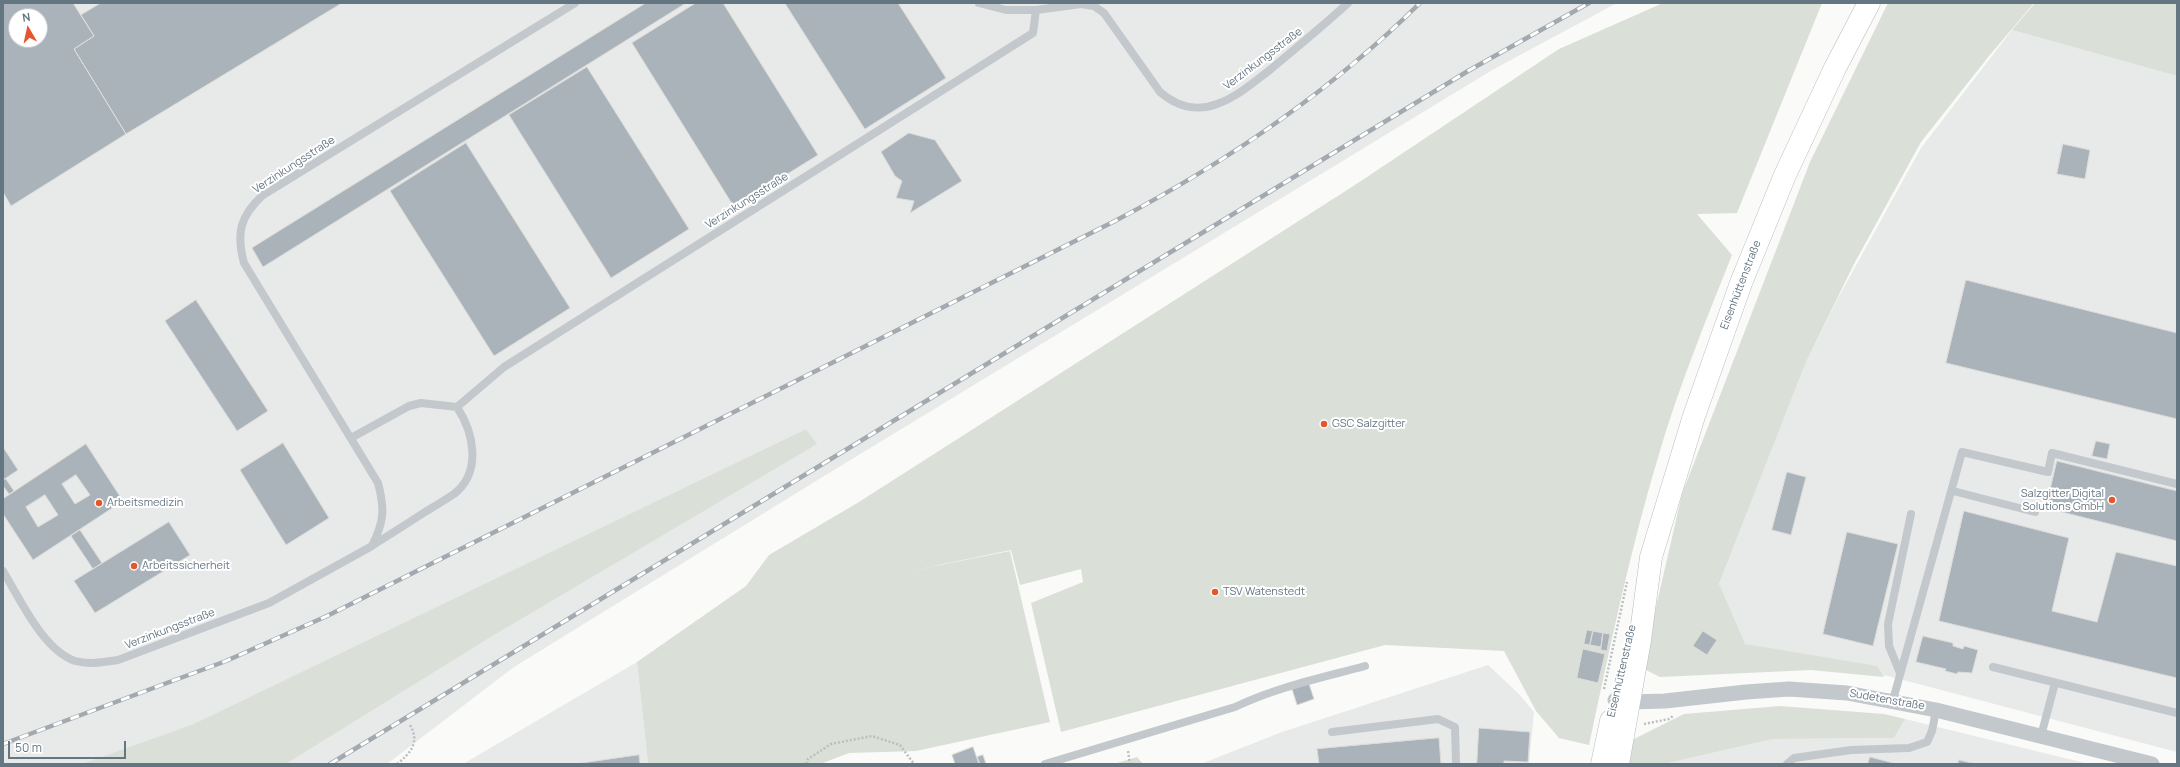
<!DOCTYPE html>
<meta charset="utf-8">
<style>
body{margin:0}
#map{position:relative;width:2180px;height:767px;overflow:hidden;background:#fafaf8;font-family:Manrope,sans-serif}
canvas{display:block}
.frame{position:absolute;inset:0;border:4px solid #657683;pointer-events:none}
.north{position:absolute;left:8px;top:8px;width:40px;height:40px;box-sizing:border-box;background:#fff;border:1px solid #c1c8cd;border-radius:50%;rotate:351deg;font-size:11px;font-weight:700;line-height:16px;text-align:center;color:#657683}
.north::after{content:'';display:block;margin:auto;width:14px;height:18px;background:#e4572e;clip-path:polygon(50% 0,100% 100%,50% 72%,0 100%)}
.scale{position:absolute;left:8px;top:741px;width:118px;height:18px;box-sizing:border-box;border:2px solid #657683;border-top:0;padding-left:5px;font-size:12px;line-height:14px;white-space:nowrap;color:#657683;-webkit-text-stroke:3px #fff;paint-order:stroke}
</style>
<div id="map">
<canvas width="2180" height="767"></canvas>
<div class="frame"></div>
<div class="north">N</div>
<div class="scale">50 m</div>
</div>
<script>
const g = document.querySelector('canvas').getContext('2d');
g.lineJoin = 'round';
function fillPath(path, color) { g.fillStyle = color; g.fill(path, 'evenodd'); }
function stroke(path, color, width, dash) { g.strokeStyle = color; g.lineWidth = width; g.lineCap = dash ? 'butt' : 'round'; g.setLineDash(dash || []); g.stroke(path); }
function drawText(font, color, halo, rows, align = 'center') {
  g.font = font + ' Manrope,sans-serif'; g.lineWidth = 4; g.setLineDash([]); g.textBaseline = 'middle'; g.strokeStyle = halo; g.fillStyle = color; for (const [text, x, y, turn = 0] of rows) {
    g.save(); g.translate(x, y); g.rotate((+turn || 0) * Math.PI / 180); g.textAlign = isNaN(turn) ? turn : align; if (halo) g.strokeText(text, 0, 0); g.fillText(text, 0, 0); g.restore();
  }
}
fillPath(new Path2D(`
 M 3,3 L 1617,3 L 1494,69 L 834,470 L 514,667 L 387,764 L 286,764 L 491,637 L 816,444 L 806,429 L 175,734 L 89,764 L 3,764 ZM 16,16 L 40,16 L 40,40 L 16,40 Z
 M 2012,30 L 2177,76 L 2177,752 L 1888,676 L 1812,668 L 1741,668 L 1719,584 L 1806,362 L 1838,298 L 1921,148 Z
 M 637,662 L 648,764 L 463,764 Z
 M 1488,665 L 1518,693 L 1534,712 L 1529,764 L 1201,764 L 1282,732 Z
 M 1905,719 L 2089,764 L 1664,764 L 1773,739 L 1894,738 Z`), '#e8e9e9');
fillPath(new Path2D(`
 M 1663,3 L 1822,3 L 1737,213 L 1697,214 L 1732,255 C 1706,320 1679,386 1659,454 C 1630,550 1610,647 1589,745 L 1559,738 L 1536,711 L 1504,651 L 1385,645 L 1061,732 L 1031,603 L 1083,582 L 1081,569 L 1020,585 L 1011,550 L 905,572 L 1010,551 L 1050,722 L 916,751 L 849,753 L 820,764 L 648,764 L 637,662 L 746,586 L 769,555 L 859,502 L 1358,183 L 1559,49 Z
 M 1888,3 L 2034,3 L 1989,56 L 1921,142 L 1854,264 L 1806,362 L 1719,584 L 1745,644 L 1877,666 L 1884,677 L 1811,670 L 1660,677 L 1642,668 L 1682,494 L 1810,162 Z
 M 2035,3 L 2177,3 L 2177,76 L 2012,30 Z
 M 806,429 L 817,444 L 491,637 L 286,764 L 82,764 L 194,724 Z
 M 1780,706 L 1884,714 L 1905,719 L 1894,738 L 1773,739 L 1664,764 L 1622,764 L 1626,743 L 1684,714 Z
 M 1137,757 L 1143,764 L 1114,764 Z`), '#dadfd7');
const building = new Path2D(`
 M 3,3 L 73,3 L 94,36 L 74,49 L 126,134 L 11,206 L 3,192 ZM 16,16 L 40,16 L 40,40 L 16,40 Z
 M 101,3 L 342,3 L 126,134 L 74,49 L 94,36 L 81,15 Z
 M 646,3 L 686,3 L 263,267 L 252,248 Z
 M 696,3 L 723,3 L 818,155 L 734,207 L 632,43 Z
 M 785,3 L 898,3 L 946,78 L 865,129 Z
 M 587,67 L 689,229 L 611,278 L 509,115 Z
 M 909,133 L 935,140 L 962,181 L 910,213 L 914,201 L 896,198 L 902,181 L 895,176 L 881,152 Z
 M 466,143 L 570,308 L 494,356 L 390,191 Z
 M 2063,144 L 2090,150 L 2085,179 L 2057,174 Z
 M 1966,280 L 2177,333 L 2177,419 L 1946,363 Z
 M 196,300 L 268,411 L 237,431 L 165,321 Z
 M 2096,441 L 2110,444 L 2107,459 L 2092,456 Z
 M 283,443 L 329,518 L 286,545 L 240,470 Z
 M 86,444 L 123,501 L 33,560 L 3,514 L 3,499 ZM 76,475 L 90,495 L 75,504 L 62,484 ZM 45,495 L 58,515 L 38,527 L 26,507 Z
 M 3,447 L 18,470 L 3,480 Z
 M 2057,461 L 2177,491 L 2177,541 L 2046,508 Z
 M 1787,472 L 1806,477 L 1791,535 L 1772,530 Z
 M 6,479 L 14,491 L 9,494 L 3,486 L 3,480 Z
 M 1964,511 L 2069,538 L 2052,611 L 2097,622 L 2116,552 L 2177,566 L 2177,678 L 1939,621 Z
 M 169,522 L 190,555 L 95,613 L 74,581 Z
 M 80,530 L 102,563 L 93,569 L 71,536 Z
 M 1847,532 L 1898,544 L 1873,646 L 1823,634 Z
 M 1587,630 L 1593,631 L 1590,645 L 1584,644 Z
 M 1593,631 L 1603,633 L 1601,647 L 1590,645 Z
 M 1703,631 L 1717,640 L 1707,655 L 1693,646 Z
 M 1603,633 L 1610,634 L 1607,651 L 1601,650 Z
 M 1923,636 L 1953,643 L 1953,646 L 1963,649 L 1964,646 L 1978,650 L 1972,673 L 1958,672 L 1957,674 L 1945,671 L 1946,669 L 1916,662 Z
 M 1583,649 L 1605,654 L 1598,683 L 1577,678 Z
 M 1309,684 L 1314,699 L 1297,705 L 1292,689 Z
 M 1479,728 L 1530,732 L 1528,762 L 1504,761 L 1504,764 L 1477,764 Z
 M 1439,738 L 1441,764 L 1319,764 L 1317,749 Z
 M 973,747 L 979,764 L 955,764 L 952,755 Z
 M 639,755 L 640,764 L 575,764 Z
 M 983,755 L 986,764 L 980,764 L 977,757 Z
 M 1870,757 L 1897,764 L 1868,764 Z
 M 1959,760 L 1976,764 L 1958,764 Z`);
fillPath(building, '#aab3b9');
stroke(building, '#dcdcda', 1);
const secondary = new Path2D(`
 M 1602,764 L 1611,721
 M 1618,764 L 1640,640 L 1651,557 L 1694,416 L 1741,283 L 1785,175 L 1835,68 L 1869,3`);
stroke(secondary, '#b3babf', 23);
stroke(new Path2D(`
 M 1604,689 L 1627,582
 M 1644,724 L 1669,719 L 1673,716
 M 1128,751 L 1130,764
 M 397,764 C 411,753 420,742 410,725
 M 806,764 L 808,759 L 831,744 L 872,736 L 900,745 L 914,764`), '#bbbfc2', 2.5, [2, 2]);
stroke(new Path2D(`
 M 979,3 L 1006,10 L 1036,10 L 1081,4 L 1094,6 L 1104,13 L 1160,92 C 1176,106 1196,112 1217,104 C 1237,97 1254,82 1271,69 C 1297,47 1323,26 1348,3
 M 351,438 L 409,406 L 421,403 L 457,407
 M 1953,491 L 2035,512
 M 373,545 C 391,534 408,523 425,512 C 435,506 445,500 454,494 C 482,472 474,433 457,407 L 504,367 L 1033,33 L 1036,10
 M 3,571 C 20,599 43,650 75,661 C 90,665 104,662 118,660 L 269,603 L 372,546 C 384,522 385,509 378,483 L 244,263 C 236,233 240,216 263,195 L 575,3
 M 1993,667 L 2177,713
 M 1900,673 L 1889,646 L 1888,624 L 1911,514
 M 1893,700 L 1962,452 L 2048,472 L 2052,453 L 2177,484
 M 1332,732 L 1438,719 L 1455,727 L 1456,764
 M 2041,736 L 2055,683
 M 1045,764 L 1235,707 C 1277,687 1321,678 1365,666
 M 1787,764 L 1794,758 L 1851,750 L 1909,748 L 1927,742 L 1932,731 L 1936,710`), '#c3c8cc', 8);
stroke(new Path2D(`
 M 1615,700 L 1628,702 L 1665,701 L 1746,692 L 1789,689 L 1847,693 L 1936,710 L 2152,764`), '#c3c8cc', 15);
stroke(secondary, '#fff', 22);
const rail = new Path2D(`
 M 3,744 L 226,661 L 327,616 L 1115,221 C 1227,162 1330,92 1420,3
 M 330,764 L 1468,71 L 1589,3`);
stroke(rail, '#a2aab0', 4.5);
stroke(rail, '#fff', 3, [9]);
for (const [x, y, r, color] of [
 [1324,424,4,"#e4572e"],
 [2112,500,4,"#e4572e"],
 [99,503,4,"#e4572e"],
 [134,566,4,"#e4572e"],
 [1215,592,4,"#e4572e"]
]) { const dot = new Path2D(); dot.arc(x, y, r, 0, 2 * Math.PI); g.fillStyle = color; g.fill(dot); stroke(dot, '#fff', 1.5); }
drawText('11px', '#657683', '#fff', [
 ["Verzinkungsstraße",1263,59,-37],
 ["Verzinkungsstraße",294,165,-33],
 ["Verzinkungsstraße",747,201,-32],
 ["Eisenhüttenstraße",1741,285,-69],
 ["Verzinkungsstraße",170,629,-21],
 ["Eisenhüttenstraße",1622,671,-77],
 ["Sudetenstraße",1887,700,10]
]);
drawText('11px', '#657683', '#fff', [
 ["GSC Salzgitter",1332,424],
 ["Salzgitter Digital",2104,494,"right"],
 ["Solutions GmbH",2104,507,"right"],
 ["Arbeitsmedizin",107,503],
 ["Arbeitssicherheit",142,566],
 ["TSV Watenstedt",1223,592]
], 'left');
</script>
